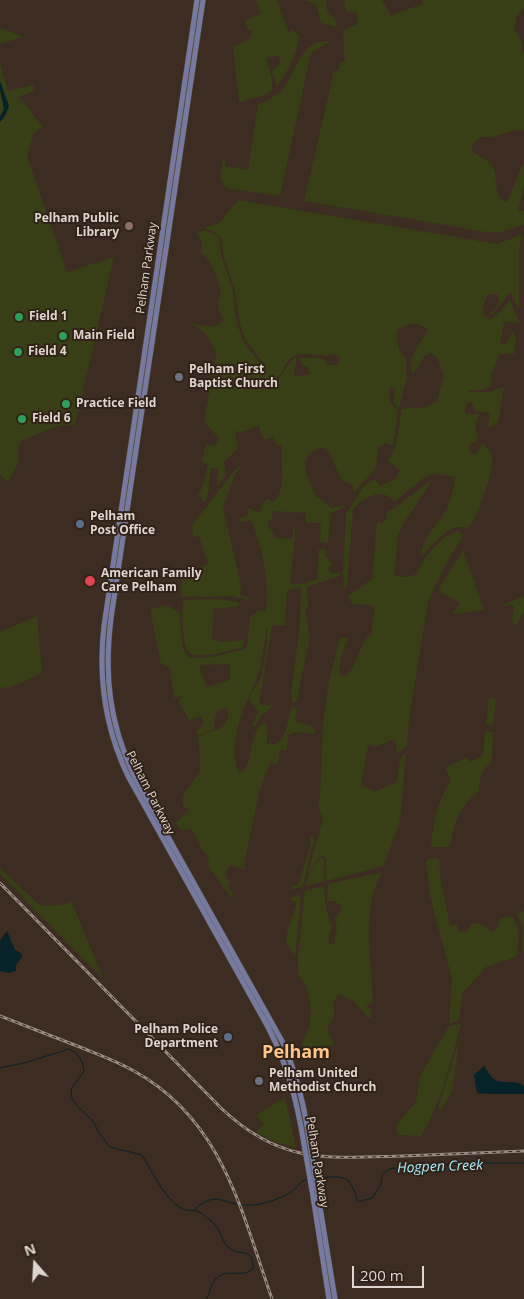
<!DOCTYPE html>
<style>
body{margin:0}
#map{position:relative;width:524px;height:1299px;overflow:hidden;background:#3c2c22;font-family:"Open Sans",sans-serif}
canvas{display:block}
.north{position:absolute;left:10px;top:1239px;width:50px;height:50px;-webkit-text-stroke:4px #312318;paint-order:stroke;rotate:341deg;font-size:14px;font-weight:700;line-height:20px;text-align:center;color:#dfd5cf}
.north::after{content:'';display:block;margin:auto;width:18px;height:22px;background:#dfd5cf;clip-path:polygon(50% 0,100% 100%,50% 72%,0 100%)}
.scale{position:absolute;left:352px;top:1266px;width:72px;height:22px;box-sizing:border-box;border:2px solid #dfd5cf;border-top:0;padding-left:6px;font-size:15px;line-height:18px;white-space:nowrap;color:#dfd5cf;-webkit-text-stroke:4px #312318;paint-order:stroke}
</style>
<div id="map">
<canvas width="524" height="1299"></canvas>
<div class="north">N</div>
<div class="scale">200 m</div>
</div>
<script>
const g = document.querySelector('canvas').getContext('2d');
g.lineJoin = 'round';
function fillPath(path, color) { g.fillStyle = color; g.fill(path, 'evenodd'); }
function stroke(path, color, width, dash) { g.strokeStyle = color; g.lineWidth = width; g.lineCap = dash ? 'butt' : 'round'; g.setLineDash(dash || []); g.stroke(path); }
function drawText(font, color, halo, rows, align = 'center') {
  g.font = font + ' "Open Sans",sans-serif'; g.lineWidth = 4; g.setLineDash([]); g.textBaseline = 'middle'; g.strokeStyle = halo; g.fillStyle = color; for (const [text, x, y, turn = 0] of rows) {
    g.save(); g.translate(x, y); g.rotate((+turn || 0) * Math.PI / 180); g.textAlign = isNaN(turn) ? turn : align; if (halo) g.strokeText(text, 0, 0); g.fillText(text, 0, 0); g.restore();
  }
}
fillPath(new Path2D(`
 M 256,0 L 277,0 L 288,32 L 293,30 L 299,35 C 297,56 288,70 277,87 L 272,71 L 281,63 L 278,55 L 266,59 L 272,79 L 272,90 L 263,96 L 239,102 L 233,46 L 249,40 L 252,30 L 248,30 L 245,20 L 261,14 Z
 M 304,0 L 326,0 L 327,11 L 336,20 L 337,27 L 321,23 L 316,4 Z
 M 344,0 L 382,0 L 391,15 L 423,4 L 422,0 L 524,0 L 524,8 L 517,16 L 514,29 L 522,43 L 522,49 L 524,52 L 524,131 L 517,130 L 492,137 L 481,137 L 472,144 L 473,152 C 478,156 486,159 490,163 C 501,175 490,196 507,202 L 524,161 L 524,186 L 518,210 L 524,211 L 524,225 L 501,232 L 486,232 L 304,201 L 333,76 L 332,72 L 339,70 L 340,62 L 345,61 L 343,38 L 344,30 L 358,24 L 356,11 L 346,12 Z
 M 0,29 L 4,29 L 24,37 L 0,44 Z
 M 321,41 L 328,41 L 328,43 L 311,53 L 280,196 L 226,188 L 220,178 L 223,160 L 225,160 L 225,166 L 248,170 L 258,104 C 269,100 278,95 285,86 C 296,71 300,46 321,41 Z
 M 0,63 L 8,91 L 33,85 L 35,90 L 18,98 C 27,103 35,118 43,127 L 34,133 L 27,156 L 67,272 L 114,257 L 75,425 C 57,423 37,435 20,442 L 18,451 L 19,461 L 8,482 L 0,474 Z
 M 238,200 L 497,244 L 521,235 L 522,236 L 519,250 L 519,308 L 510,292 L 492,315 L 490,313 L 495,309 L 499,301 L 497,294 L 488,294 C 484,303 478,315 491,319 L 497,315 L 510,300 L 520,323 L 504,322 L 500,344 L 505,345 L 513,331 L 516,339 L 514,354 L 500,354 L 491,375 L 491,386 L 484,390 L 469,390 L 469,392 L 487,392 L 504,387 L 498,423 L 487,428 L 490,416 L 488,412 L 474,411 L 472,402 L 469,402 C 466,406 464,409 466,414 L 480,414 L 475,424 L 478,441 L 471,443 L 469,448 L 471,454 L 474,455 L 478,452 L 482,444 L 484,444 C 487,448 491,453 492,458 C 493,472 478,518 468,528 C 448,522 433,545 421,557 C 422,536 439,525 447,508 C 451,500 453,489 455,480 L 455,477 L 434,474 L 426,476 L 394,502 C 384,486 362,498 353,510 L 347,587 L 344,588 L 343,571 L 346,513 L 364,486 L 373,480 L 377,481 L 380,486 L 395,479 L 400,470 L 388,461 L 395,448 L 402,409 L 426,407 L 437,401 L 444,376 L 437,357 L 430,353 L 424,357 L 413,374 C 406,357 420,345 428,330 C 417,321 408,322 397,330 L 396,335 L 399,350 L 406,358 L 407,377 L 399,409 L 393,402 L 396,388 L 393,387 L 389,389 L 390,402 L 398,411 L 393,445 L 385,443 L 378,448 L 376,468 L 354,493 L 353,486 L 341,479 L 328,450 L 322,447 C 318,449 311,452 308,456 C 300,467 312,486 316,497 L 323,500 L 331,508 L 343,505 L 343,508 L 331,513 L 328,543 L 320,542 L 321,523 L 306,523 L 306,513 L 273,511 L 272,518 L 268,522 L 268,526 L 273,532 L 274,538 L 292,539 L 293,528 L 296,529 L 290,583 L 303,584 L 317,579 L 319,549 L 326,549 L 325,556 L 332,563 L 328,570 L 331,573 L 341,573 L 340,576 L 307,587 L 308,607 L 305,611 L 309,631 L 309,642 L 296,703 L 292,702 L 291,694 L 300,623 L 301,587 L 287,591 L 285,625 L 272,626 L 259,704 L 273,706 L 263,714 L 254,728 L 253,724 L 258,711 C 255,707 250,703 250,697 C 250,691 255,689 258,684 C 265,673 266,642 268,628 L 267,628 C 264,642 263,657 259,671 C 248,703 226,737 238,772 L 243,772 C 254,758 249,737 261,724 L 267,724 L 267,746 L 271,742 L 273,745 C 289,739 286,720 292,707 L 297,708 L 295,721 L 314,727 L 315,734 L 296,732 L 288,735 L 287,750 L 280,750 L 278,765 L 270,762 L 259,793 L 244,865 L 245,870 L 230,865 L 226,872 L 226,877 L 230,881 L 228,887 L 233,893 L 231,898 L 209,867 L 208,857 L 199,845 L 194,832 L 190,829 L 181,831 L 176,823 L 189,809 L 184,807 C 178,793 195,784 199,772 C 202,762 199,750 198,739 C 210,726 223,737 229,714 L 226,708 C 214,709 215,720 214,729 L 203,733 L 198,737 L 196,731 L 203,725 L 202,716 L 189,720 L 179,701 L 182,696 L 174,698 L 170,667 L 161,664 L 150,609 L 167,605 L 179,613 L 183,649 L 189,658 L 212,657 L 245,649 L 247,646 L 250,617 L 258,611 L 266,611 C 269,581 263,548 251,520 L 241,523 L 240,518 L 249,515 L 247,507 L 258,512 L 261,510 L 263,503 L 267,499 L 274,502 C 287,489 280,463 282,446 L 276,445 L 274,437 L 264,440 L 259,425 L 243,432 L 236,431 L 235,434 L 238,448 L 224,462 L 226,475 L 217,487 L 218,468 L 211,468 C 207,480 212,493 204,502 L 198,495 L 203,486 L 208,464 L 202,462 L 206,444 L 215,446 L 219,438 L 204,422 L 216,354 L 212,343 L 205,333 L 191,323 C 202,325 215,330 223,320 C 219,311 214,303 221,295 C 220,283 211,258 201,253 L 202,243 L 197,233 L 205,230 L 216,235 L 219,239 L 222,258 L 232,287 L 237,324 L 245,344 L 261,364 L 263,380 C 281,391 283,364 295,358 L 297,358 L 294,371 L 296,377 L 310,374 L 308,367 L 302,365 L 300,357 L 323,359 L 327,365 L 338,365 L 340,356 L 334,354 C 321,359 303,349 291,358 C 282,364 280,390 263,378 L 263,363 L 245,339 L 240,323 L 234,287 L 224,258 L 221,238 L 214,232 L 204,228 L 219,223 ZM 230,664 L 230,680 L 206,687 L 199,665 Z
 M 239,467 L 240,469 L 236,472 L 223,508 L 241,585 L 240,595 L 249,597 L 248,600 L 233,596 L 181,597 L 182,578 L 208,564 L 199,536 L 193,537 L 192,525 L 234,471 Z
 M 430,481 L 432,481 L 403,524 L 398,535 L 394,576 L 407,577 L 417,574 C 421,559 443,534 458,531 L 463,535 L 462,538 L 444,567 L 428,602 L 409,719 L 407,746 L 399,753 L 397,752 L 395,739 L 374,747 L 368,745 L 361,786 L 375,791 L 396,783 L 400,761 L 403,754 L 406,754 L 401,811 L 399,824 L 384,866 L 326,881 L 326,859 L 324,856 L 320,856 L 308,873 L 323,819 L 318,806 L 320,798 L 323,725 L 329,681 L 340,638 L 348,638 C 343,648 338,665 340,676 L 347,676 L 353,667 L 366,637 L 371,636 L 375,606 L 358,604 L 354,606 L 347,596 C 356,592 362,584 372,580 L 377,522 L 383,523 L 386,519 L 387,512 L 397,506 Z
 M 463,550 L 484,610 L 452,615 L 460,603 L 438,590 Z
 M 524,596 L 524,613 L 515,626 L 512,620 L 514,605 L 500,606 Z
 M 217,599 L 238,602 L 239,605 L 237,607 L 214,609 L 212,638 L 220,642 L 242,640 L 244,642 L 242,648 C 229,650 203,659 191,654 C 181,649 182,611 183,600 Z
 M 37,616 L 42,672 C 29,679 15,688 0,688 L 0,632 Z
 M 489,697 L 496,699 L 493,725 L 486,724 Z
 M 485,731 L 493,732 L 492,761 C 482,771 479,777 479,791 C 459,807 454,822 450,847 L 431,847 C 434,819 436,805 451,780 L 445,768 L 467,757 L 470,762 L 483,756 Z
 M 309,836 L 313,837 L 314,840 L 303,885 L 301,887 L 291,890 L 292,885 L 296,886 L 299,883 L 311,843 Z
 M 322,857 L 324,861 L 324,882 L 305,886 C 308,876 313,864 322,857 Z
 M 431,858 L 439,859 L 441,883 L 450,925 L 457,925 L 458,932 L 466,933 L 471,924 C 480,921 484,925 491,932 L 494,932 L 498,926 L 500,918 L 512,916 C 520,929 519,940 517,954 L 513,958 L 486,967 L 462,994 L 459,1021 L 449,1024 L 452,979 L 430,896 L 426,861 Z
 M 0,868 L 41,906 L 67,904 L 71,900 L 103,978 L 81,957 L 0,874 Z
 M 382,872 C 377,882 372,893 371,905 C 366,937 372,971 373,1003 L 366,1005 L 372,1011 L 370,1018 L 368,1018 L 354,1001 L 340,994 C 329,1003 336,1004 334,1014 C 333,1019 329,1025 327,1030 L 334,1044 L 333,1045 L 301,1049 L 304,1038 L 309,1028 L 311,1009 L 307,987 L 298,974 L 298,954 L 305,891 L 324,886 L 326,908 L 332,927 L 328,941 L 331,945 L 334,944 L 337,928 L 335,918 L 341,911 L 342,906 L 334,901 L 327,901 L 328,884 Z
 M 299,894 L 301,901 L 295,957 L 286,942 L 287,934 L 296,905 L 295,902 L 289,899 Z
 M 524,911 L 524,952 L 522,950 L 523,929 L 517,914 Z
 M 461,1023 C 451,1061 442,1102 421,1136 L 398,1135 L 396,1125 L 416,1102 L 420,1076 L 449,1026 Z
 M 460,1037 L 452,1092 L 440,1111 L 438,1108 Z
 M 285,1097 L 296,1148 L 273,1141 L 256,1132 L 264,1125 L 256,1115 Z`), '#383e16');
fillPath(new Path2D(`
 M 0,81 L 9,106 L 5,116 L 0,122 L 0,116 L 4,109 L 0,90 Z
 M 7,931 L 15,950 L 22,954 L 22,957 L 16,965 L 16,971 L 9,973 L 0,971 L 0,941 Z
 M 484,1066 C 487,1070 490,1076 494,1079 C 504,1086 514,1078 524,1086 L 524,1094 L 490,1094 L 477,1093 L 474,1075 Z`), '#072228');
stroke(new Path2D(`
 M 0,1068 L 24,1063 L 69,1049 C 79,1053 83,1061 84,1071 L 71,1089 L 72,1098 L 77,1106 L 93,1121 L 99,1133 L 110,1147 L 142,1155 C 152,1171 165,1199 181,1208 C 187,1212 193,1209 199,1212 C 204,1214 207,1219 211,1221 C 220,1227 221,1240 228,1247 C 240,1258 253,1245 253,1269 C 241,1279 224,1266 214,1281 C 210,1287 210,1293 207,1299
 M 317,1178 C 345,1176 349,1173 358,1202 L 372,1198 L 381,1184 L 382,1175 L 389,1169 L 409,1166 L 487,1163 L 524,1163
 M 193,1211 C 218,1187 223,1207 250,1205 C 262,1205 280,1199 291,1192 C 299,1187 296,1183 308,1179`), '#072228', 1);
const major = new Path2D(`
 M 197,0 L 104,626 C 98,678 105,728 128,776 L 268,1027 C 288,1066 297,1101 304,1144
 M 203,0 L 111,618 C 104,676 109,722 134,776 L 283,1043 C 298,1078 304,1106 310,1144
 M 312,1190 L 329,1299
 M 318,1195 L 335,1299`);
stroke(major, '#574b42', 6);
stroke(major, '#757a9e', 5);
const rail = new Path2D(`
 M 0,883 L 222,1109 C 282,1165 327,1158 403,1156 C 443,1154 484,1153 524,1151
 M 0,1016 C 28,1027 57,1038 85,1049 C 102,1056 118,1062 134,1071 C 223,1120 241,1211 272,1299`);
stroke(rail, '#988b83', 3);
stroke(rail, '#312318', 1, [4]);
const majorBridge = new Path2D(`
 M 304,1144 L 312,1190
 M 310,1144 L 318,1195`);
stroke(majorBridge, '#574b42', 6, []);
stroke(majorBridge, '#757a9e', 5);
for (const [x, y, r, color] of [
 [129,226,5,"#8d6e63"],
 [19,317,5,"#2e9e5b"],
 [63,336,5,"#2e9e5b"],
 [18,352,5,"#2e9e5b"],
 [179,377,5,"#6b7280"],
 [66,404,5,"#2e9e5b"],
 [22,419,5,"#2e9e5b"],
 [80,524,5,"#5c6f8a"],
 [90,581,6,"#e0444e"],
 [228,1037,5,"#5c6f8a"],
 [259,1081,5,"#6b7280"]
]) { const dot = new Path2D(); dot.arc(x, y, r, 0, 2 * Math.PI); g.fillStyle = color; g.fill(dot); stroke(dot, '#312318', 2); }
drawText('bold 12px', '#dfd5cf', '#312318', [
 ["Pelham Public",119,219,"right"],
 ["Library",119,233,"right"],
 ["Field 1",29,317],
 ["Main Field",73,336],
 ["Field 4",28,352],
 ["Pelham First",189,370],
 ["Baptist Church",189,384],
 ["Practice Field",76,404],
 ["Field 6",32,419],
 ["Pelham",90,517],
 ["Post Office",90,531],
 ["American Family",101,574],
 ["Care Pelham",101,588],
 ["Pelham Police",218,1030,"right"],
 ["Department",218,1044,"right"],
 ["Pelham United",269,1074],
 ["Methodist Church",269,1088]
], 'left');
drawText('12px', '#dfd5cf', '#312318', [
 ["Pelham Parkway",147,268,-82],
 ["Pelham Parkway",150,793,63],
 ["Pelham Parkway",317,1162,81]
]);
drawText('italic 14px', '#a7e9fa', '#312318', [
 ["Hogpen Creek",440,1167,-2]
]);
drawText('bold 18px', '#ffc48a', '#312318', [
 ["Pelham",296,1053]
]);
</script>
